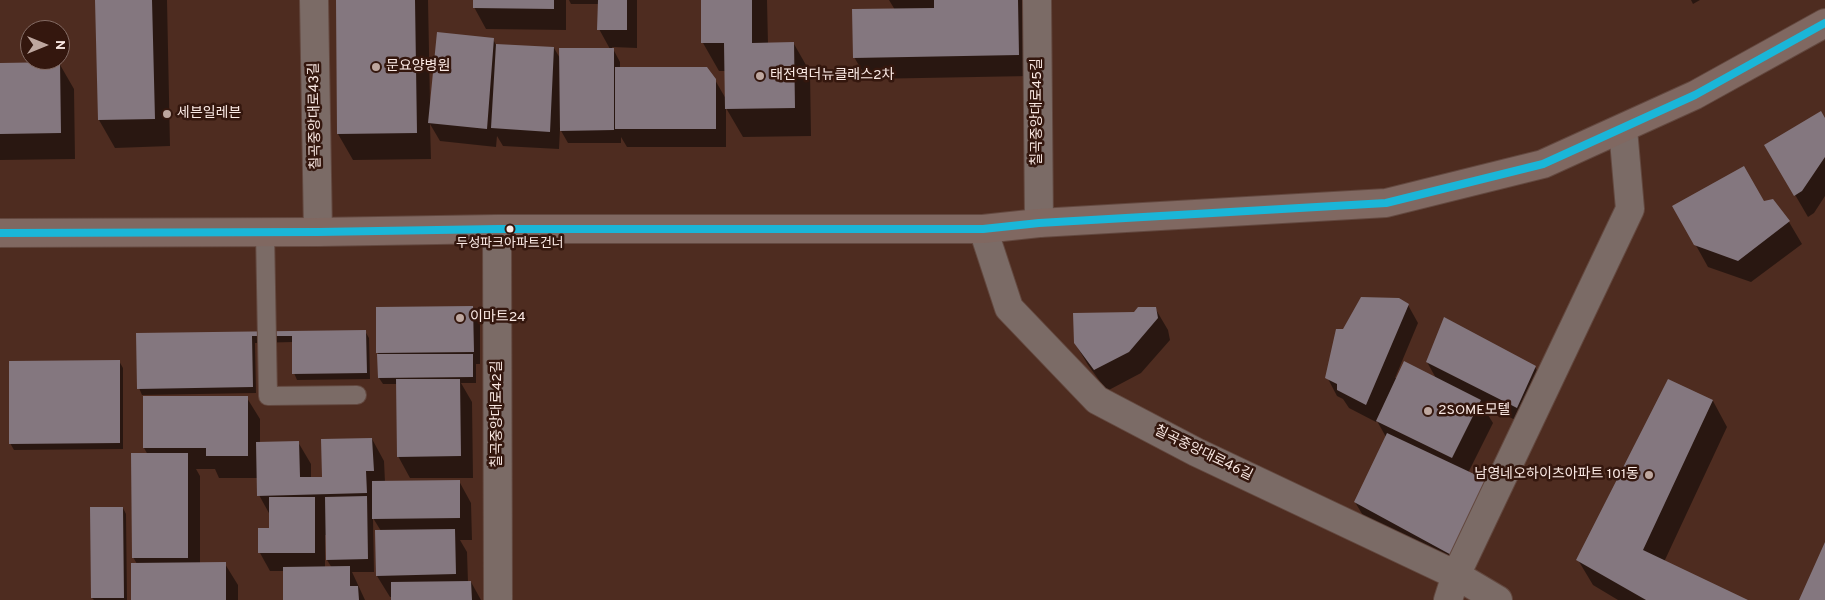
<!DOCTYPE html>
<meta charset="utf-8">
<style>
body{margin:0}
#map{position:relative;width:1825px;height:600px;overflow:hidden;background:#4e2c20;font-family:Overpass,sans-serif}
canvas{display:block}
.north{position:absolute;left:20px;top:20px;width:50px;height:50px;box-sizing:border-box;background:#34170e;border:1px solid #836b64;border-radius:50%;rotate:90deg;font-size:14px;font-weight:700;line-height:20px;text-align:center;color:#fae9e4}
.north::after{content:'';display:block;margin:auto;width:18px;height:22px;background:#bea79f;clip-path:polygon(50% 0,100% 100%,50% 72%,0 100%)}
</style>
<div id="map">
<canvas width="1825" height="600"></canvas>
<div class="north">N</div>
</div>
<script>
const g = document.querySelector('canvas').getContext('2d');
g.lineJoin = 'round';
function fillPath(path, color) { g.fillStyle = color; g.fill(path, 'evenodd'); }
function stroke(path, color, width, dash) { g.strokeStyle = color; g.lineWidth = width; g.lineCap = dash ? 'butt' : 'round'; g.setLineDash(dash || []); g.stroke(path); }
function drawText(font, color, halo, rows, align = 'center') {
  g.font = font + ' Overpass,"Noto Sans KR",sans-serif'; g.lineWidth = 5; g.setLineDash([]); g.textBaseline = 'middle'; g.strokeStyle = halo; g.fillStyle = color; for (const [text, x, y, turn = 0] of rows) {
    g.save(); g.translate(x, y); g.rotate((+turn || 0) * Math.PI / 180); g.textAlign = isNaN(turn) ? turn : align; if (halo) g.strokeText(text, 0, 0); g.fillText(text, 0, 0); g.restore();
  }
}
fillPath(new Path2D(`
 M 97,0 L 167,0 L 170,146 L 115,148 L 99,120 Z
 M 337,0 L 428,0 L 430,102 L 432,102 L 493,39 L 496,45 L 554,48 L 561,60 L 610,49 L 599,29 L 599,4 L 571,4 L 569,0 L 637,0 L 637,48 L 612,47 L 620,62 L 620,68 L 715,80 L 726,99 L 726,71 L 719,71 L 703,43 L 702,0 L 767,0 L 768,44 L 794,44 L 810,72 L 811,136 L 743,137 L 726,108 L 726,147 L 627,147 L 621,137 L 621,143 L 568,143 L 560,129 L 559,149 L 503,146 L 497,136 L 496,147 L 440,141 L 430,124 L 431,159 L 353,160 L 338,134 Z
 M 474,0 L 566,0 L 566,30 L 486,29 L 474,7 Z
 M 889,0 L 1030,0 L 1031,76 L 867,79 L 854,57 L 895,10 Z
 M 1691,0 L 1700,0 L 1693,4 Z
 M 59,63 L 74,89 L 75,159 L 0,160 L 0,64 Z
 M 1825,120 L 1825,196 L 1814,213 L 1808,217 L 1766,145 Z
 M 1773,200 L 1789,222 L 1802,244 L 1751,282 L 1708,267 L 1674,206 L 1763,203 Z
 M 1408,305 L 1418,323 L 1395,378 L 1437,380 L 1427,362 L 1535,367 L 1545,385 L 1527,426 L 1480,402 L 1493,423 L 1468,473 L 1467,578 L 1368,524 L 1355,502 L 1386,437 L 1377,421 L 1376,422 L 1349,408 L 1343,399 L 1337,396 L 1327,377 L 1344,330 Z
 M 472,308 L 480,320 L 480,364 L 476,364 L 476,383 L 461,383 L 472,402 L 473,478 L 410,478 L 398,456 L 397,384 L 383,384 L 379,378 L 378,352 Z
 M 1155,308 L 1168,330 L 1170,340 L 1141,373 L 1107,391 L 1088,365 L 1075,343 L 1135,314 Z
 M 365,331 L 369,338 L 370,379 L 297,380 L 294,373 L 293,342 L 255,343 L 256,393 L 142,395 L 139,388 L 138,335 Z
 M 119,361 L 123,368 L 123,449 L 14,450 L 10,443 Z
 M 1668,381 L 1713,401 L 1727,427 L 1664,562 L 1745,600 L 1618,600 L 1593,585 L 1578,560 Z
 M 247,398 L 260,419 L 260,443 L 298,442 L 311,464 L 311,478 L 323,478 L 372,439 L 384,461 L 385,482 L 459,481 L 471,503 L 472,540 L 460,540 L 467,552 L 468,582 L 471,582 L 481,600 L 392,600 L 392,597 L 390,597 L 377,576 L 381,531 L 373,518 L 374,572 L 352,572 L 365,600 L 284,600 L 284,571 L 270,571 L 260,553 L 270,529 L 270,515 L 259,495 L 258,478 L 219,478 L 215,469 L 196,469 L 200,476 L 200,564 L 225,564 L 238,585 L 238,600 L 132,600 L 137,564 L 133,557 L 148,455 L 144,448 ZM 325,535 L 327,535 L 327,560 L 332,568 L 325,568 Z
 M 123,508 L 126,514 L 127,600 L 94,600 L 92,598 Z`), '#0007');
fillPath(new Path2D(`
 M 95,0 L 152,0 L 155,119 L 98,120 Z
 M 336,0 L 415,0 L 417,133 L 337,134 Z
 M 473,0 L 554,0 L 554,9 L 473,8 Z
 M 598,0 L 627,0 L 627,30 L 597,30 Z
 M 701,0 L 752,0 L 752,43 L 794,42 L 795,108 L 725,109 L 724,43 L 701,43 Z
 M 934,0 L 1018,0 L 1019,55 L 853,58 L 852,9 L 934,8 Z
 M 437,32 L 494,38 L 487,129 L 428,123 Z
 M 496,44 L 554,47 L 550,132 L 491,128 Z
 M 559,48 L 614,48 L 614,130 L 560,131 Z
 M 60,62 L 61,133 L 0,134 L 0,63 Z
 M 615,67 L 707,67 L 716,79 L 716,129 L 615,129 Z
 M 1821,111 L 1825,118 L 1825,157 L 1802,191 L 1794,196 L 1764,145 Z
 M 1744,166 L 1764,201 L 1773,199 L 1790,221 L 1738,261 L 1694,245 L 1672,206 Z
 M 1361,297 L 1399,298 L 1409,304 L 1366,405 L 1337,390 L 1337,384 L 1325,378 L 1336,329 L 1343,329 Z
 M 473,306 L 474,352 L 376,353 L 376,307 Z
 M 1138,307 L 1156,307 L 1158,318 L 1129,352 L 1094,370 L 1074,343 L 1073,313 L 1134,312 Z
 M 1444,317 L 1536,366 L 1517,408 L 1426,362 Z
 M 366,330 L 367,373 L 292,374 L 292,336 L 252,336 L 253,387 L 137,389 L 136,333 Z
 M 377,354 L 473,354 L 473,377 L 378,378 Z
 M 120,360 L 120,443 L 9,444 L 9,361 Z
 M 1404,361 L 1481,400 L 1452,458 L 1376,421 Z
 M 396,379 L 460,379 L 461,456 L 397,457 Z
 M 1668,379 L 1713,400 L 1643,550 L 1748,600 L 1646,600 L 1576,560 Z
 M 143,396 L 248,396 L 248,456 L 206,456 L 206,448 L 143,448 Z
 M 1387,433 L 1491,482 L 1455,557 L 1354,502 Z
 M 372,438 L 374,471 L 366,471 L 367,493 L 257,496 L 256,442 L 299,441 L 300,477 L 322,477 L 321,439 Z
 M 131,453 L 188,453 L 188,558 L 132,558 Z
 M 460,480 L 460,518 L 372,519 L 372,481 Z
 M 367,496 L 368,559 L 326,560 L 325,497 Z
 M 269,497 L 315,497 L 315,553 L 258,553 L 258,528 L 269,528 Z
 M 90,507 L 123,507 L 124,598 L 91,598 Z
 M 455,529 L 456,574 L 376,576 L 375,530 Z
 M 1825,542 L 1825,600 L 1799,600 Z
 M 226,562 L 226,600 L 131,600 L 131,563 Z
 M 350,566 L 350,586 L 358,586 L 359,600 L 283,600 L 283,567 Z
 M 471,581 L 472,600 L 391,600 L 391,582 Z`), '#84777f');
const lane = new Path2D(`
 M 265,232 L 268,396 L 357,395`);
const street = new Path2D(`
 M 314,0 L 318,232
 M 1037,0 L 1039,223
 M 497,229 L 498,600
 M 983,229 L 1009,308 L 1097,400 L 1196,452 L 1456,575 L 1498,600
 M 1448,600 L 1456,575 L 1630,209 L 1623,129`);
const primary = new Path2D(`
 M 0,233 L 318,232 L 497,229 L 983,229 L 1039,223 L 1386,203 L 1543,164 L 1695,95 L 1825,23`);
stroke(lane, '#63483f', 20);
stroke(street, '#63483f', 30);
stroke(primary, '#63483f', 30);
stroke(lane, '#7b6b66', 18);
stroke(street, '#7b6b66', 28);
stroke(primary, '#806861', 28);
stroke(new Path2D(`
 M 0,233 L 318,232 L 497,229 L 983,229 L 1039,223 L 1386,203 L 1543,164 L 1695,95 L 1825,23`), '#1ab6d8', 8);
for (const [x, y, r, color] of [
 [376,67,5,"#bea79f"],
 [760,76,5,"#bea79f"],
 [167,114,5,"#bea79f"],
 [510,229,4.5,"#fae9e4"],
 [460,318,5,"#bea79f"],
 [1428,411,5,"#bea79f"],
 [1649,475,5,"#bea79f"]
]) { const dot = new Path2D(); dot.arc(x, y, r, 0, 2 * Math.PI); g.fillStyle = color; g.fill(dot); stroke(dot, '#34170e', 2); }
drawText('13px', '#fae9e4', '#34170e', [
 ["두성파크아파트건너",510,244]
]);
drawText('14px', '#fae9e4', '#34170e', [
 ["문요양병원",386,67],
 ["태전역더뉴클래스2차",770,76],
 ["세븐일레븐",177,114],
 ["이마트24",470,318],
 ["2SOME모텔",1438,411],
 ["남영네오하이츠아파트 101동",1639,475,"right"]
], 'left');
drawText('14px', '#fae9e4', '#34170e', [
 ["칠곡중앙대로45길",1038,112,-90],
 ["칠곡중앙대로43길",316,116,-91],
 ["칠곡중앙대로42길",498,414,-90],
 ["칠곡중앙대로46길",1203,454,26]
]);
</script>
